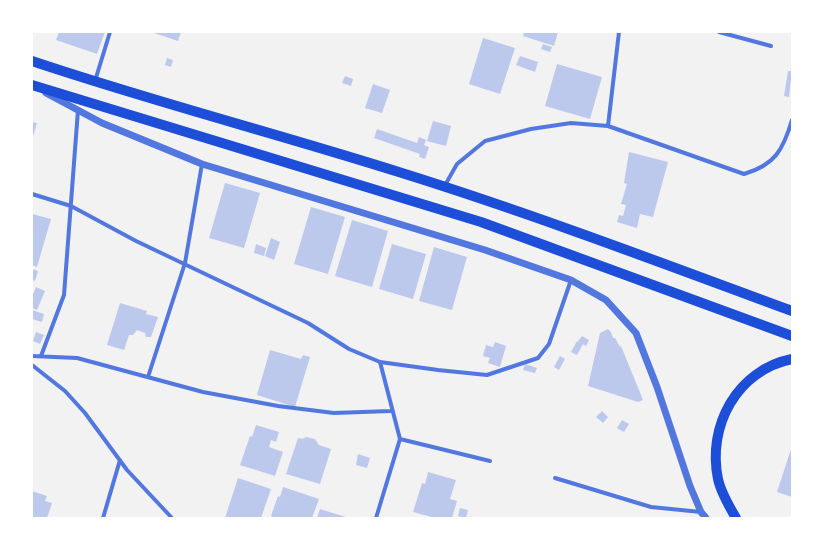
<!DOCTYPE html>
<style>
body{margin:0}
#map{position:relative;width:824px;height:550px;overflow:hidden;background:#f2f2f2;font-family:Lato,sans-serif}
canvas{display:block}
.frame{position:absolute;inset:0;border:33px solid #fff;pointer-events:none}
</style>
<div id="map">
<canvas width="824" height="550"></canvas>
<div class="frame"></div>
</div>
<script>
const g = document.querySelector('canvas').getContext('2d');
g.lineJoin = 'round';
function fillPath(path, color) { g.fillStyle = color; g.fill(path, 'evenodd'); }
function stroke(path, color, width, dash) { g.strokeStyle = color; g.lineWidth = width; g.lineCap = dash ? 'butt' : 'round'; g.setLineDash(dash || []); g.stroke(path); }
fillPath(new Path2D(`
 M 59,32 L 105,32 L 97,54 L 56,40 Z
 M 155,32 L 181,32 L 178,41 L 154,33 Z
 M 524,32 L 558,32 L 554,46 L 523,36 Z
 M 483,38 L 515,48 L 500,94 L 469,84 Z
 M 543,44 L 552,47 L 550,52 L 541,49 Z
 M 520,56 L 538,62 L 535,72 L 516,65 Z
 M 167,58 L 173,60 L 171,67 L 165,65 Z
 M 557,64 L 602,77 L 590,119 L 545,106 Z
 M 788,71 L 792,71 L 789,97 L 784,96 Z
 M 345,76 L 353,79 L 351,86 L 342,83 Z
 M 373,84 L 390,90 L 382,113 L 365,108 Z
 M 433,121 L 451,126 L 446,146 L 427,141 Z
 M 32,122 L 37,123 L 32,140 Z
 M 377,129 L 417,143 L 419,137 L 426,140 L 424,145 L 429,147 L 425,159 L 419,157 L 420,154 L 374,138 Z
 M 629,152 L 668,162 L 653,217 L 640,214 L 637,228 L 617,222 L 619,215 L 623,216 L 626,205 L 621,204 L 627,184 L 624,183 Z
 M 225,183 L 260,193 L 244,248 L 209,238 Z
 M 311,207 L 345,217 L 328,274 L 294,264 Z
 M 32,214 L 51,219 L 37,267 L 32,265 Z
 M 352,220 L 388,231 L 372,287 L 335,276 Z
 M 271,238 L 280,242 L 274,260 L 265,256 Z
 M 256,244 L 266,248 L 264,256 L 254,253 Z
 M 392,244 L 426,254 L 413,299 L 379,289 Z
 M 434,247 L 467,257 L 452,310 L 419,301 Z
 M 32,269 L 38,271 L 35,281 L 32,280 Z
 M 36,287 L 45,291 L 37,310 L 32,308 L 32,297 Z
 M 120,303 L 147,311 L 146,314 L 158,317 L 151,337 L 146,337 L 145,333 L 137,330 L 133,335 L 129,335 L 124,350 L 107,345 Z
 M 32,310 L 44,314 L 42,322 L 32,319 Z
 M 608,329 L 611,332 L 613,338 L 615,338 L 620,347 L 621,346 L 643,400 L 638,402 L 588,386 L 600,333 Z
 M 36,332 L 44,335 L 40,344 L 33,341 Z
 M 582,336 L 589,340 L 586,346 L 578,341 Z
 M 577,341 L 583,344 L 577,355 L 571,352 Z
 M 495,342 L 506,346 L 500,367 L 488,363 L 490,358 L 483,356 L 486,345 L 493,347 Z
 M 270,350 L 301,359 L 303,355 L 310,357 L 295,407 L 257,395 Z
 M 560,356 L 565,359 L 559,370 L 554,367 Z
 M 525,364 L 537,368 L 535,373 L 523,370 Z
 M 602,411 L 608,417 L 603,423 L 596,417 Z
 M 622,420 L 629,424 L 624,432 L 617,428 Z
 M 256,425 L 279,432 L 276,442 L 271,440 L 269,447 L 283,452 L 275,476 L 240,465 L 250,436 L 252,437 Z
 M 306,437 L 315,439 L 319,445 L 331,449 L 320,484 L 286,474 L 298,438 L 302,439 Z
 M 792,446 L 792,497 L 777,492 Z
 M 358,454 L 370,458 L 367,468 L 356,465 Z
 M 428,472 L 456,480 L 450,499 L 457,501 L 452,518 L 435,518 L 413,512 L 422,483 L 425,484 Z
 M 238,478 L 271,489 L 261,518 L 225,518 Z
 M 283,487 L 319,499 L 312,518 L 273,518 L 271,516 L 278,496 L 280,497 Z
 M 32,491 L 47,496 L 45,501 L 52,503 L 47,518 L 32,518 Z
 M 460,508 L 468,510 L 466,518 L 458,516 Z
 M 320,509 L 349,518 L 317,518 Z`), '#bdc9ec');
stroke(new Path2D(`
 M 719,32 L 771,46
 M 95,81 L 110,32
 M 608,126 L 744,174 C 775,165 783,150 792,120
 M 444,187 L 457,164 L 485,141 L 531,129 L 571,123 L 608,126 L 619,32
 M 32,194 L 71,206 L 136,241 L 308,323 L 349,349 L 380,362 L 438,370 L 487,375 L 538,358 L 549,344 L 571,280
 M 32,356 L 77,358 L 203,392 L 278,406 L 334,413 L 391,411
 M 41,356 L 64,295 L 78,110
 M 32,365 L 65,391 L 85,413 L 127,470 L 172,518
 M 148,377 L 185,263 L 202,164
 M 400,439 L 490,461
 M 555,478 L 651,507 L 701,512
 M 103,518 L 120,460
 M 376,518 L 400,439 L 380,362`), '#5277de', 4);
stroke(new Path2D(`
 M 46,93 L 102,123 L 202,164 L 485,250 L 571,280 L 606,300 L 636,333 L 657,387 L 690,486 L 701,512 L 706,518`), '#5277de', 7);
stroke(new Path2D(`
 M 32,61 C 154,102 279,134 402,173 C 533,214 662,263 792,311
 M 32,85 L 481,222 L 792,336
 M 736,518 C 729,506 721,493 718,479 C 707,426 737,370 792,359`), '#1d4ed8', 10);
</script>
